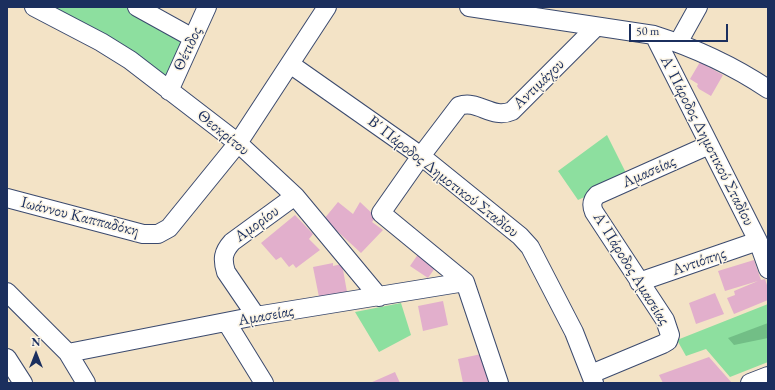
<!DOCTYPE html>
<meta charset="utf-8">
<style>
body{margin:0}
#map{position:relative;width:775px;height:390px;overflow:hidden;background:#f3e3c6;font-family:"EB Garamond",serif}
canvas{display:block}
.frame{position:absolute;inset:0;border:8px solid #1b2f5e;pointer-events:none}
.north{position:absolute;left:16px;top:334px;width:40px;height:40px;-webkit-text-stroke:3px #fcf5e5;paint-order:stroke;rotate:0deg;font-size:11px;font-weight:700;line-height:16px;text-align:center;color:#1b2f5e}
.north::after{content:'';display:block;margin:auto;width:14px;height:18px;background:#1b2f5e;clip-path:polygon(50% 0,100% 100%,50% 72%,0 100%)}
.scale{position:absolute;left:629px;top:24px;width:99px;height:18px;box-sizing:border-box;border:2px solid #1b2f5e;border-top:0;padding-left:5px;font-size:12px;line-height:14px;white-space:nowrap;color:#1b2f5e;-webkit-text-stroke:3px #fcf5e5;paint-order:stroke}
</style>
<div id="map">
<canvas width="775" height="390"></canvas>
<div class="frame"></div>
<div class="north">N</div>
<div class="scale">50 m</div>
</div>
<script>
const g = document.querySelector('canvas').getContext('2d');
g.lineJoin = 'round';
function fillPath(path, color) { g.fillStyle = color; g.fill(path, 'evenodd'); }
function stroke(path, color, width, dash) { g.strokeStyle = color; g.lineWidth = width; g.lineCap = dash ? 'butt' : 'round'; g.setLineDash(dash || []); g.stroke(path); }
function drawText(font, color, halo, rows, align = 'center') {
  g.font = font + ' "EB Garamond",serif'; g.lineWidth = 3; g.setLineDash([]); g.textBaseline = 'middle'; g.strokeStyle = halo; g.fillStyle = color; for (const [text, x, y, turn = 0] of rows) {
    g.save(); g.translate(x, y); g.rotate((+turn || 0) * Math.PI / 180); g.textAlign = isNaN(turn) ? turn : align; if (halo) g.strokeText(text, 0, 0); g.fillText(text, 0, 0); g.restore();
  }
}
fillPath(new Path2D(`
 M 51,7 L 128,7 L 185,38 L 168,79 Z
 M 607,135 L 628,177 L 578,200 L 558,171 Z
 M 401,303 L 411,335 L 379,352 L 355,312 Z
 M 768,304 L 768,362 L 730,377 L 706,349 L 686,356 L 677,340 Z`), '#8ddf9f');
fillPath(new Path2D(`
 M 768,323 L 768,338 L 734,345 L 728,338 Z`), '#72be86');
fillPath(new Path2D(`
 M 700,62 L 723,75 L 711,96 L 699,89 L 697,86 L 698,84 L 690,79 Z
 M 338,202 L 353,214 L 360,202 L 376,217 L 372,222 L 383,230 L 361,253 L 324,219 Z
 M 295,215 L 313,234 L 309,239 L 320,250 L 296,268 L 293,264 L 289,267 L 281,257 L 276,260 L 261,243 Z
 M 421,250 L 439,262 L 428,278 L 410,266 Z
 M 754,260 L 761,280 L 765,279 L 768,288 L 768,300 L 734,314 L 727,298 L 735,295 L 734,291 L 758,281 L 725,291 L 718,271 Z
 M 333,263 L 333,266 L 342,264 L 347,292 L 319,297 L 313,267 Z
 M 715,293 L 724,314 L 696,324 L 689,303 Z
 M 443,301 L 448,325 L 423,331 L 418,306 Z
 M 486,353 L 493,383 L 463,383 L 458,359 Z
 M 709,357 L 732,383 L 663,383 L 659,375 Z
 M 395,372 L 400,383 L 370,383 Z`), '#e2afcc');
const minor = new Path2D(`
 M 34,7 L 101,42 L 130,60 L 238,143 L 295,196 L 379,297
 M 137,7 L 193,38
 M 469,7 L 654,35 C 695,48 732,65 768,89
 M 654,35 L 758,241 L 768,269
 M 678,43 L 698,7
 M 290,64 L 421,156 L 520,236 L 530,247 L 574,332 L 594,383
 M 169,91 L 207,7
 M 7,198 L 143,234 L 158,234 L 169,228 L 238,143 L 327,7
 M 639,282 L 758,241
 M 7,292 L 68,353 L 86,383
 M 256,316 L 226,272 C 222,259 223,252 232,242 L 295,196
 M 227,323 L 264,383
 M 68,353 L 256,316 L 465,282
 M 7,358 L 23,383
 M 591,374 L 663,344 L 668,341 L 670,335 L 665,320 L 594,212 C 591,205 592,200 597,195 L 709,145
 M 499,383 L 465,282 L 381,213 L 421,156 L 459,106 C 478,99 492,120 512,111 L 596,27
 M 750,383 L 768,376`);
stroke(minor, '#3b4a6e', 20);
stroke(minor, '#fff', 18);
drawText('16px', '#1b2f5e', '#fcf5e5', [
 ["Θέτιδος",188,49,-65],
 ["Αντιμάχου",539,84,-44],
 ["Θεοκρίτου",223,133,39],
 ["Α΄ Πάροδος Δημοτικού Σταδίου",707,141,63],
 ["Αμασείας",649,172,-24],
 ["Β΄ Πάροδος Δημοτικού Σταδίου",443,177,38],
 ["Ιωάννου Καππαδόκη",80,217,14],
 ["Αμορίου",257,224,-36],
 ["Αντιόπης",699,262,-19],
 ["Α΄ Πάροδος Αμασείας",631,269,58],
 ["Αμασείας",266,316,-10]
]);
</script>
